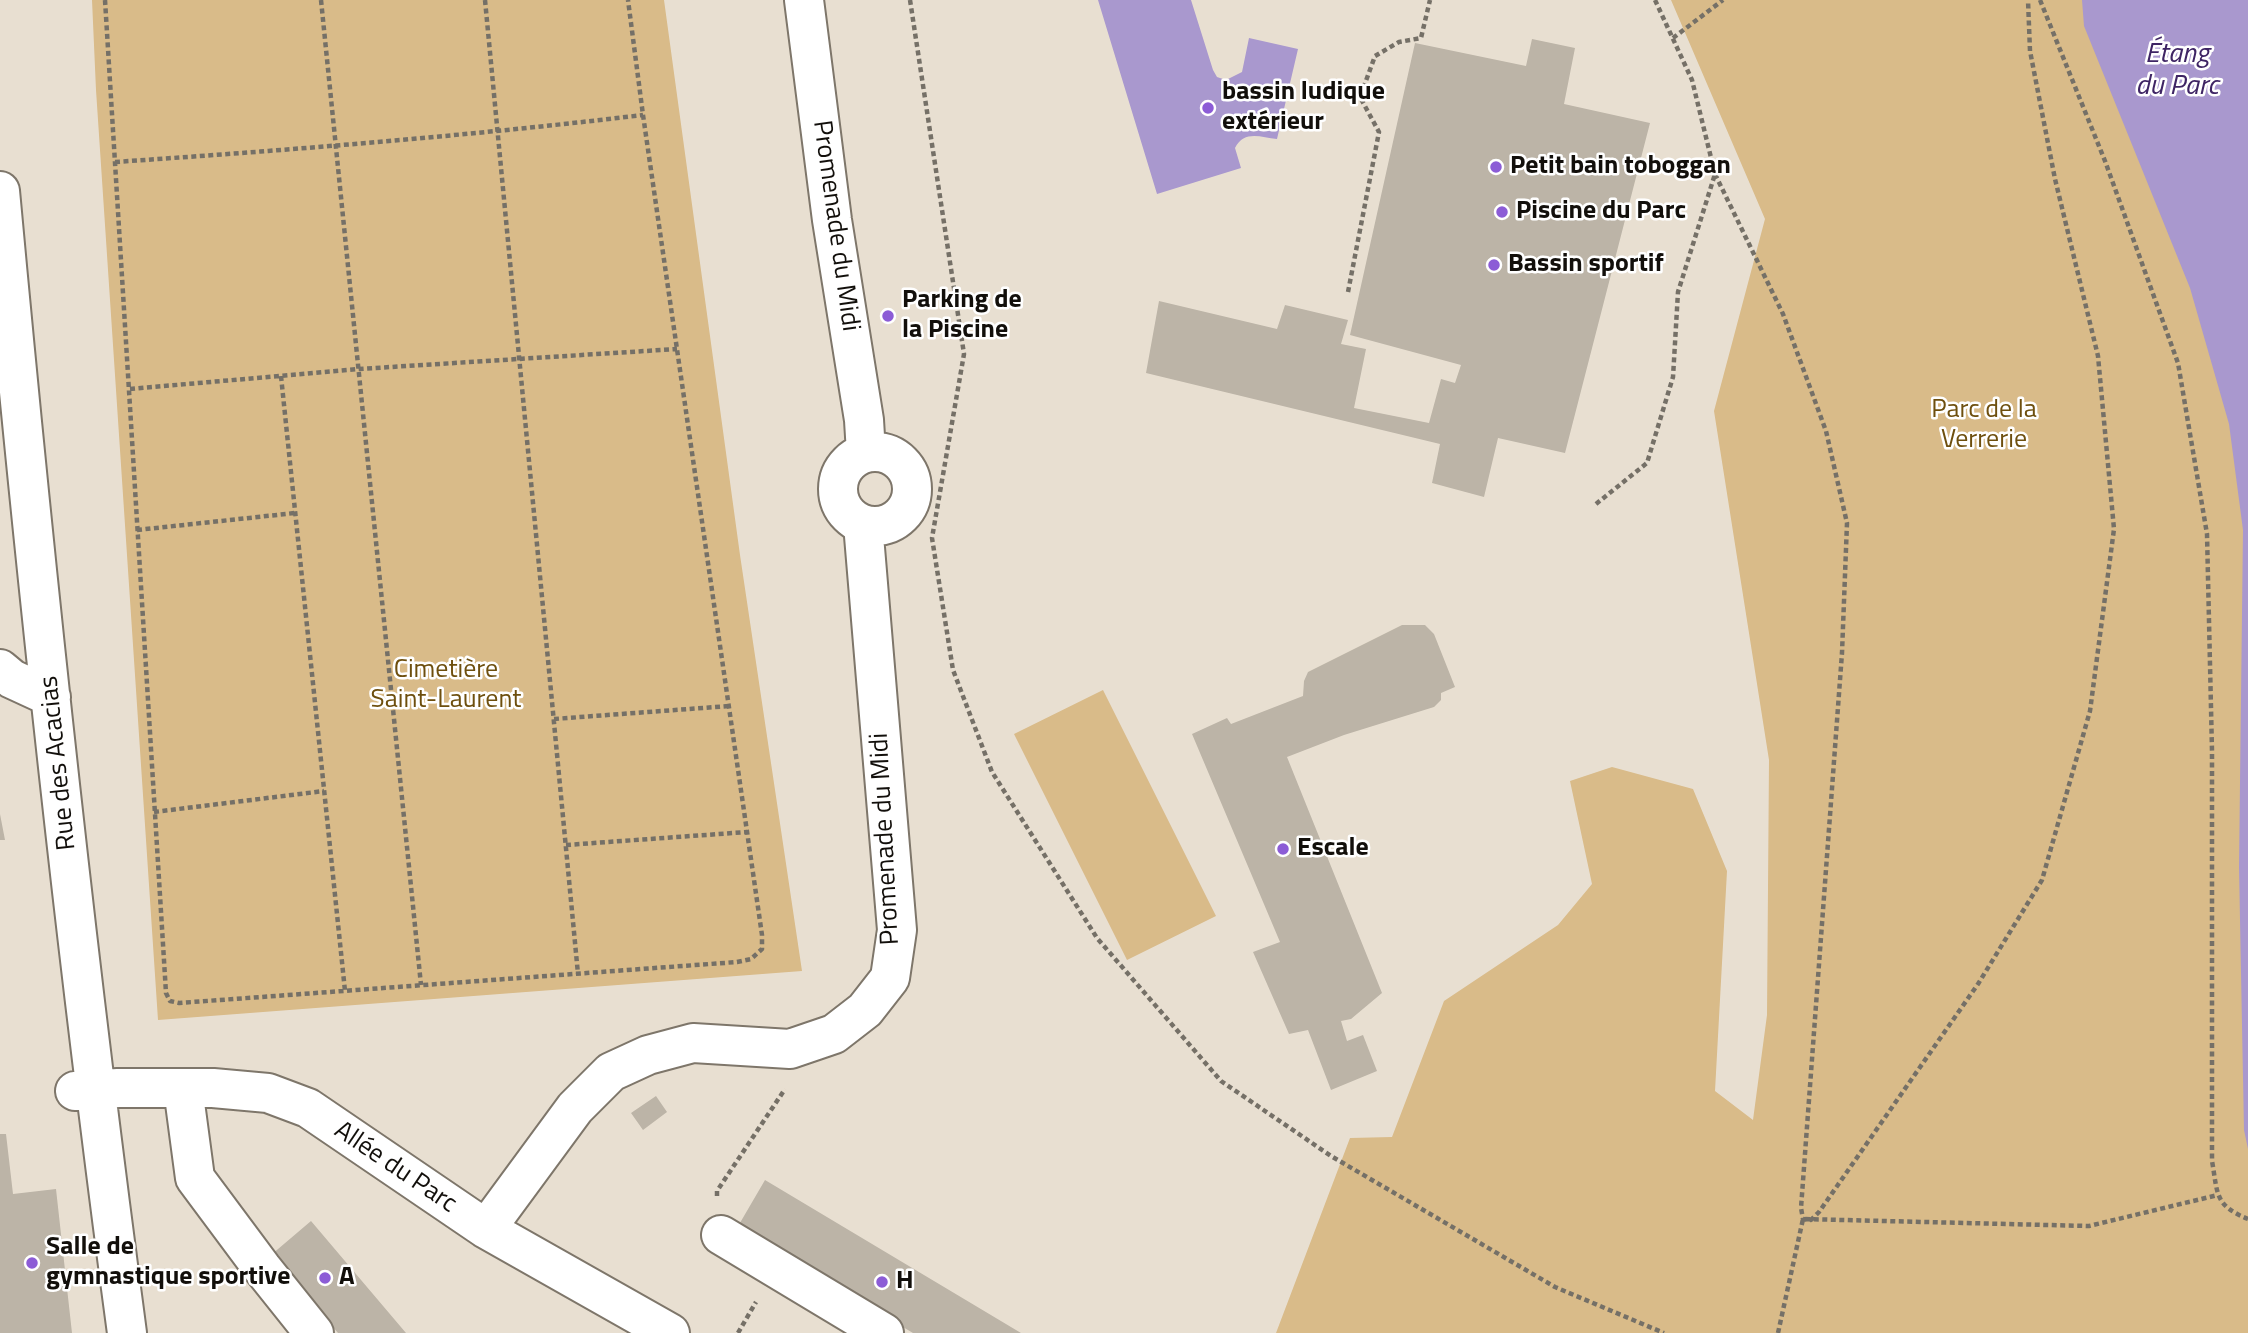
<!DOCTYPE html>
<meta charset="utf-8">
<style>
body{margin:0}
canvas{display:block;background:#e8dfd1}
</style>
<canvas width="2248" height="1333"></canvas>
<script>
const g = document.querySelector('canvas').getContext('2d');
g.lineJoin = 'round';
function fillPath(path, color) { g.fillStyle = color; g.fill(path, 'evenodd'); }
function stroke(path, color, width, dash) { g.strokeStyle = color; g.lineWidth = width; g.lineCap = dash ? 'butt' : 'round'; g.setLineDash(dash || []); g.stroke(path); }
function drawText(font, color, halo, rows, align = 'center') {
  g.font = font + ' "Titillium Web",sans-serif'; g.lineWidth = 5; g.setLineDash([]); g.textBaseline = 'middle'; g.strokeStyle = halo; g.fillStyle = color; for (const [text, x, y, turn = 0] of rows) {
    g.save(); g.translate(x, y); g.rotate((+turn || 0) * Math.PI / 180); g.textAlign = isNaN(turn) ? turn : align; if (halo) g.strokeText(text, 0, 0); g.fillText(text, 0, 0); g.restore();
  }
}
fillPath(new Path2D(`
 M 92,0 L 664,0 L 740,555 L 802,971 L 158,1020 L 96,90 Z
 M 1671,0 L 2248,0 L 2248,1333 L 1276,1333 L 1350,1138 L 1392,1137 L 1444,1001 L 1558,925 L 1592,884 L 1570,781 L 1612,767 L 1693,789 L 1727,871 L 1715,1091 L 1753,1120 L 1767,1015 L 1769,760 L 1714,411 L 1765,219 Z
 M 1103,690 L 1216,916 L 1127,960 L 1014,734 Z`), '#d9bb89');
fillPath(new Path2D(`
 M 1098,0 L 1191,0 L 1213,70 L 1217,77 L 1226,80 L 1242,72 L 1249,38 L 1298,49 L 1277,139 C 1260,137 1244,130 1235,148 L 1241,168 L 1157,194 Z
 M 2082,0 L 2248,0 L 2248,1149 L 2244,1130 L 2239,867 L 2243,530 L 2229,424 L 2190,288 L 2084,26 Z`), '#a998ce');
fillPath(new Path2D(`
 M 1532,39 L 1575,48 L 1564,104 L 1650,123 L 1565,453 L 1498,438 L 1484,497 L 1432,483 L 1440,444 L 1146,373 L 1159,301 L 1277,329 L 1285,305 L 1348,320 L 1341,344 L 1366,349 L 1354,408 L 1429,423 L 1441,379 L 1455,383 L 1461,365 L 1350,335 L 1415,43 L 1526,66 Z
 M 1402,625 L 1425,625 L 1434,634 L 1455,687 L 1441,693 L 1441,700 L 1434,707 L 1344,735 L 1287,757 L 1382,993 L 1351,1019 L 1341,1021 L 1347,1041 L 1363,1035 L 1377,1071 L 1331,1090 L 1308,1030 L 1289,1034 L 1253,952 L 1280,942 L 1192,734 L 1227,718 L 1231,724 L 1303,696 L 1304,681 L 1308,672 Z
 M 0,814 L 5,840 L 0,840 Z
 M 656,1096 L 667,1112 L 643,1130 L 631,1113 Z
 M 0,1134 L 6,1134 L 13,1194 L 56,1189 L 72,1333 L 0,1333 Z
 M 765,1180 L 1021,1333 L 913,1333 L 737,1228 Z
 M 311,1221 L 406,1333 L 338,1333 L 271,1255 Z`), '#bcb4a7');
const minor = new Path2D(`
 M 804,0 L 832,220 L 864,420 L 866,453
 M 0,191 C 35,572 76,954 127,1333
 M838 489a37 37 0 1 1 74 0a37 37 0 1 1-74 0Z
 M 0,669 L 12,679 L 51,697
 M 183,1088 L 195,1178 L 262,1268 L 314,1333
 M 75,1091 L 118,1088 L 213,1088 L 268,1093 L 308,1108 L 486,1229 L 670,1333
 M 486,1229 L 575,1108 L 611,1072 L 648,1055 L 693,1043 L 790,1049 L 834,1034 L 865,1010 L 890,978 L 897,930 L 863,524
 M 721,1235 L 884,1333`);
stroke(minor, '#7e766a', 42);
stroke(new Path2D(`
 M 105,0 L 166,993 L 170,1001 L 179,1003 L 737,962 L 751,959 L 762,949 L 762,935 L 643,115 L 628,0
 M 321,0 L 421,985
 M 485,0 L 578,974
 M 910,0 L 964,354 L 932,538 L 953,670 L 992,772 L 1097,938 L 1221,1081 L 1331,1156 L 1555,1287 L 1664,1333
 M 2040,0 L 2105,161 L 2178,363 L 2207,534 L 2212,751 L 2212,1161 C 2218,1194 2214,1205 2248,1219
 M 1673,38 L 1723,0
 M 115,162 C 291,150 467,136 643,115
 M 1715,174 L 1783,314 L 1826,431 L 1847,523 L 1842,653 L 1801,1208 L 1803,1219 L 1811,1220 L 1819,1212 L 1978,984 L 2042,880 L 2090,711 L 2114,529 L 2098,356 L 2055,179 L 2030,51 L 2028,0
 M 1348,292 L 1379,132 L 1360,97 L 1375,56 L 1399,42 L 1421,38 L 1430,0
 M 281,376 L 345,991
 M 130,389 L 359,369 L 677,349
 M 1596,504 L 1647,463 L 1673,377 L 1678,292 L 1715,174 L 1692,80 L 1655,0
 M 137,530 L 295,513
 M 554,719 L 729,706
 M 154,812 L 324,791
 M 566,845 L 747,832
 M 717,1196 L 717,1191 L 785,1089
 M 738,1333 L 756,1302
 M 1778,1333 L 1803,1219 L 2089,1226 L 2218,1195`), '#757067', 4.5, [5, 3.5]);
stroke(minor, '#fff', 38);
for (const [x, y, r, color] of [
 [1208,108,7,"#8c5cd6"],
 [1496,167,7,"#8c5cd6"],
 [1502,212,7,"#8c5cd6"],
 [1494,265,7,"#8c5cd6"],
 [888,316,7,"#8c5cd6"],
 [1283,849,7,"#8c5cd6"],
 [32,1263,7,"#8c5cd6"],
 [325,1278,7,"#8c5cd6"],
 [882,1282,7,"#8c5cd6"]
]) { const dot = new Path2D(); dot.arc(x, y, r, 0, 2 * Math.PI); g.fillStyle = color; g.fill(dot); stroke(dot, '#fff', 2.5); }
drawText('bold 26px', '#120f0b', '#fff', [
 ["bassin ludique",1222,93],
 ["extérieur",1222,123],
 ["Petit bain toboggan",1510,167],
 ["Piscine du Parc",1516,212],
 ["Bassin sportif",1508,265],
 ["Parking de",902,301],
 ["la Piscine",902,331],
 ["Escale",1297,849],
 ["Salle de",46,1248],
 ["gymnastique sportive",46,1278],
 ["A",339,1278],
 ["H",896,1282]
], 'left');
drawText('26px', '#120f0b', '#fff', [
 ["Promenade du Midi",835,226,82],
 ["Rue des Acacias",59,763,-96],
 ["Promenade du Midi",886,839,-93],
 ["Allée du Parc",395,1168,34]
]);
drawText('26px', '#6e4f0e', '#fff', [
 ["Parc de la",1984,411],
 ["Verrerie",1984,441],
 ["Cimetière",446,671],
 ["Saint-Laurent",446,701]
]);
drawText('italic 28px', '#3e2464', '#fff', [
 ["Étang",2177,55],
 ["du Parc",2177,87]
]);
</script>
